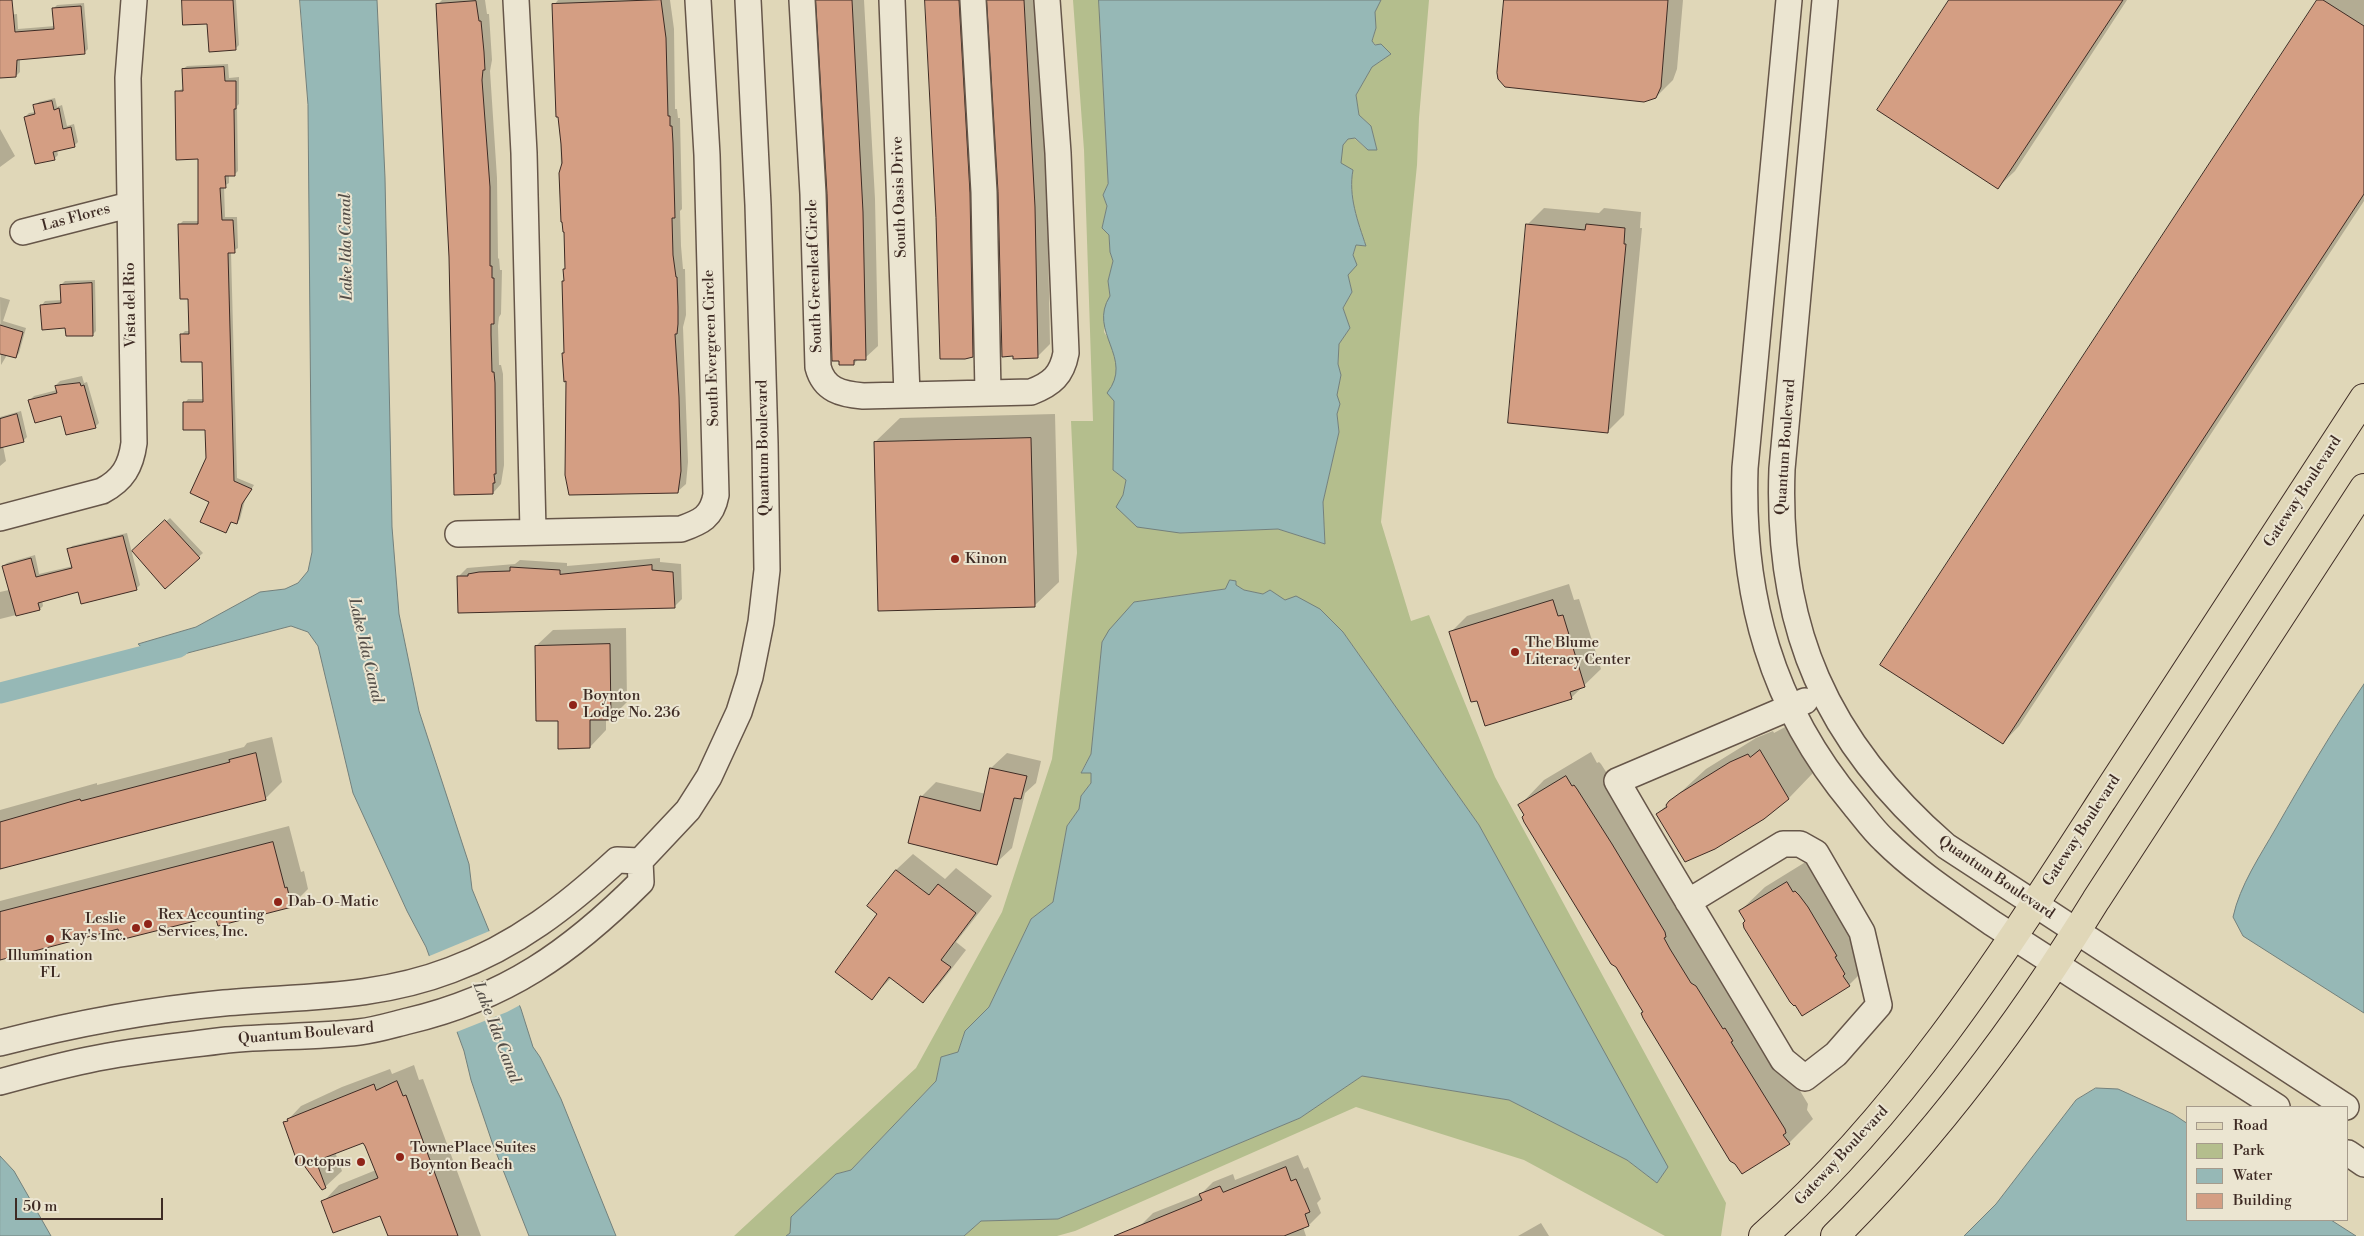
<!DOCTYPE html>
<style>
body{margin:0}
#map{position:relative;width:2364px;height:1236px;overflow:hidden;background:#e0d7b8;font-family:"Libre Bodoni",serif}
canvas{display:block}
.legend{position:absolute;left:2186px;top:1106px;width:162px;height:115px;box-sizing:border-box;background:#ebe5d1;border:1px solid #a69b8c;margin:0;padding:6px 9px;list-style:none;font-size:15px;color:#3e2b24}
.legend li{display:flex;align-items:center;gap:10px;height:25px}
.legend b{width:25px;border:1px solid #a69b8c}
.scale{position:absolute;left:15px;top:1198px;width:148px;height:22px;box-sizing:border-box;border:2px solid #3e2b24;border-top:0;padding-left:6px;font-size:15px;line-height:18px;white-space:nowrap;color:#3e2b24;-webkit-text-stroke:4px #ebe5d1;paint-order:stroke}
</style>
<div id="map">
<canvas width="2364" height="1236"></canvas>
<ul class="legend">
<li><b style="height:6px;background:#e0d7b8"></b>Road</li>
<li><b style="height:14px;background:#b4be8d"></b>Park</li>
<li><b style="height:14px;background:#96b8b6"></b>Water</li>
<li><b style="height:14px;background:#d49e83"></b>Building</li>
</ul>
<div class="scale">50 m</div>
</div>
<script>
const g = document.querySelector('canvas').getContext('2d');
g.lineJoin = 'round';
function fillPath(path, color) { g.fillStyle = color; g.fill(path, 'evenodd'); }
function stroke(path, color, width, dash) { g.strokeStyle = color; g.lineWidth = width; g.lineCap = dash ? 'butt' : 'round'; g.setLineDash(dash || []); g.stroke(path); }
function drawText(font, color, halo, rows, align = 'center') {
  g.font = font + ' "Libre Bodoni",serif'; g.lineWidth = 4; g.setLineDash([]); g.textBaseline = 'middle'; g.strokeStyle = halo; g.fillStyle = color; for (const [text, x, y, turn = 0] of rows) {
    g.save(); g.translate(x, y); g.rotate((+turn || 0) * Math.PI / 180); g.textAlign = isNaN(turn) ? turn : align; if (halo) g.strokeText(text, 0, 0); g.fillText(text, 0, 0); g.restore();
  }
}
fillPath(new Path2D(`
 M 1073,0 L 1099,0 L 1108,184 L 1103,195 L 1107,206 L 1102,228 L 1109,235 L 1110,252 L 1113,261 L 1108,281 L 1110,296 L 1104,332 L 1111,343 L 1117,369 L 1113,470 L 1126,480 L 1123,495 L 1180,533 L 1278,529 L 1325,544 L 1323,502 L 1339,432 L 1337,414 L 1340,404 L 1336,395 L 1341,375 L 1338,364 L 1339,344 L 1350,328 L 1343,308 L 1352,292 L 1348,275 L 1356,245 L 1366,246 C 1358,222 1348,196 1353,170 L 1340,164 L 1343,144 L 1348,139 L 1354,138 L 1368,150 L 1377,150 L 1371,126 L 1359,115 L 1356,95 L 1372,67 L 1391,54 L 1372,42 L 1376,28 L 1374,12 L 1381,0 L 1429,0 L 1419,118 L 1417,165 L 1381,522 L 1411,621 L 1429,615 L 1495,777 L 1726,1203 L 1721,1236 L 1665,1236 L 1524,1160 L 1356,1107 L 1075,1231 L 1057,1236 L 964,1236 L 981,1221 L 1058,1219 L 1300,1118 L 1362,1076 L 1509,1100 L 1627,1160 L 1657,1183 L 1667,1168 L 1479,825 L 1343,632 L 1291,599 L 1284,600 L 1270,590 L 1263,594 L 1244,590 L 1236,585 L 1225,589 L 1134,602 L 1102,642 L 1091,754 L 1081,772 L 1091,773 L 1091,783 L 1081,796 L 1079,809 L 1067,826 L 1053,902 L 1031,919 L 989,1007 L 965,1031 L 958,1053 L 941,1057 L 936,1081 L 851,1170 L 836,1174 L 790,1233 L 786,1236 L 734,1236 L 916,1068 L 1002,912 L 1052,759 L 1077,553 L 1071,421 L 1093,421 L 1084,150 Z`), '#b4be8d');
const water = new Path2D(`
 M 300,0 L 377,0 L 385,178 L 392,527 L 399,614 L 419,711 L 469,864 L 472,889 L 521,1009 L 533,1047 L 540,1057 L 561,1099 L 616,1236 L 529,1236 L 492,1142 L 471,1080 L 464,1051 L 426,947 L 407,911 L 353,793 L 318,646 L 308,632 L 291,626 L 157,661 L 138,644 L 196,627 L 260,592 L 285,589 L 298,583 L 308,571 L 312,552 L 308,105 Z
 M 1099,0 L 1381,0 L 1375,12 L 1376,28 L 1372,41 L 1375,45 L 1381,44 L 1391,54 L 1372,67 L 1356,95 L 1359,115 L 1371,126 L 1377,150 L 1368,150 L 1355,138 L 1348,139 L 1343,145 L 1341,163 L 1353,170 C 1348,196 1358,222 1366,246 L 1356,245 L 1353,255 L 1357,265 L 1348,275 L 1352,292 L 1343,308 L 1350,328 L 1339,344 L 1338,364 L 1341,375 L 1337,395 L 1340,404 L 1337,414 L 1339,432 L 1323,502 L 1325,544 L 1278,529 L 1180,533 L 1137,527 L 1116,507 L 1123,495 L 1126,480 L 1113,470 L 1114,401 L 1107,393 C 1135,358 1087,332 1110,296 L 1108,281 L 1113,261 L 1110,252 L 1109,235 L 1102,228 L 1107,206 L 1103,195 L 1108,184 Z
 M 1230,580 L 1236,581 L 1236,585 L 1244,590 L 1263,594 L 1270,590 L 1285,600 L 1296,596 L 1320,609 L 1343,632 L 1479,825 L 1668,1167 L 1657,1183 L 1627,1160 L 1509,1100 L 1362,1076 L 1300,1118 L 1058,1219 L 981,1221 L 964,1236 L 786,1236 L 790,1233 L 791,1217 L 836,1174 L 851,1170 L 936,1081 L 941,1057 L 958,1052 L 965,1031 L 989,1007 L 1031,919 L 1053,902 L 1067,826 L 1079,809 L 1081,796 L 1091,783 L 1091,773 L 1081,773 L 1091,754 L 1102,642 L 1109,630 L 1134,602 L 1225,589 Z
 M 2364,684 L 2364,1013 L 2243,936 L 2233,917 C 2240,885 2260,856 2276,828 C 2304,779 2332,731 2364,684 Z
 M 2096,1088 L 2118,1089 L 2173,1114 L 2188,1124 L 2188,1220 L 2331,1220 L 2356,1236 L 1964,1236 L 1996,1204 L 2076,1100 Z
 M 0,1156 L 14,1171 L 51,1236 L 0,1236 Z`);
fillPath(water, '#96b8b6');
stroke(water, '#73807c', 1);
fillPath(new Path2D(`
 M 492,930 L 522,1004 L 507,1012 L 454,1033 L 427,957 Z`), '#e0d7b8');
fillPath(new Path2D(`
 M 183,0 L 236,0 L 239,45 L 235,49 Z
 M 442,0 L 485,0 L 487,14 L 489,14 L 492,60 L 490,71 L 497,178 L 498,259 L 499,258 L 500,270 L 502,270 L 501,314 L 499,317 L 498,326 L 499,365 L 501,365 L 503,374 L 504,465 L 501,484 L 493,493 L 450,257 L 437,5 Z
 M 558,0 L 670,0 L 674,29 L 675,109 L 677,109 L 678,118 L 680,118 L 682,209 L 680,211 L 681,246 L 683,269 L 685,269 L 686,315 L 683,327 L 688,462 L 686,484 L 677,492 L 567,380 L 565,352 L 566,231 L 562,221 L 560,115 L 554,5 Z
 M 817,0 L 864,0 L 875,199 L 878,346 L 865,358 L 859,358 L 854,364 L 829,194 Z
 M 926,0 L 971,0 L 985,344 L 972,356 L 931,63 Z
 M 989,0 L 1036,0 L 1047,194 L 1050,344 L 1038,356 L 1000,192 Z
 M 1505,0 L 1683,0 L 1677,69 L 1673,80 L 1656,97 L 1644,101 Z
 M 1951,0 L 2127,0 L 2015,171 L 1998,187 Z
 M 2318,0 L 2364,0 L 2364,201 L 2019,726 L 2003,743 Z
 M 84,3 L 88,49 L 84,53 L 20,58 L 20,72 L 16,76 L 0,77 L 0,16 L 17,14 L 18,29 L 55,26 L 53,9 L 57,5 Z
 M 228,64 L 229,78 L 239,77 L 239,104 L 237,106 L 238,171 L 234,175 L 229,175 L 229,183 L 224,186 L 225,217 L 237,217 L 238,248 L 231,252 L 237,478 L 254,485 L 245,500 L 240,519 L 237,523 L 232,521 L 225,532 L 210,501 L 206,428 L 185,403 L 188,399 L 204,399 L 204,361 L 181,335 L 185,331 L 191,331 L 189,297 L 179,225 L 183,221 L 199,221 L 199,158 L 176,92 L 184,88 L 183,69 L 187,66 Z
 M 55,98 L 57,107 L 62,105 L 67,126 L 74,124 L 78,142 L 74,146 L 57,150 L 58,155 L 54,159 L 25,117 L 29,113 L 36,112 L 35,106 L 39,102 Z
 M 0,129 L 15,156 L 0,167 Z
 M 1544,208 L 1599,213 L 1604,208 L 1641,212 L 1640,228 L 1642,228 L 1624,415 L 1608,431 L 1527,225 Z
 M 95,280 L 96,331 L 93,334 L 66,327 L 42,305 L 45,301 L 62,300 L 61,285 L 65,281 Z
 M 0,297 L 10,300 L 3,321 L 26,328 L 19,353 L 16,357 L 7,355 L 1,365 Z
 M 82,376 L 84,383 L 87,382 L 99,423 L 95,427 L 30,400 L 34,396 L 57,390 L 56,385 L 60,381 Z
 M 21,411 L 27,437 L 24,440 L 3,446 L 6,461 L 0,466 L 0,417 Z
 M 1055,414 L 1059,582 L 1034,606 L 875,442 L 900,418 Z
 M 170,518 L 203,553 L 165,587 L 133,551 Z
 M 127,533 L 140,585 L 136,589 L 79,591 L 42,600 L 43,606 L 40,609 L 0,619 L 0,592 L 9,590 L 3,566 L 7,563 L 35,555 L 39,574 L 73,566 L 69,550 L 72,546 Z
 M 660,558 L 660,562 L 681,564 L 682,599 L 674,607 L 458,577 L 467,568 L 515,564 L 520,560 L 567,563 L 567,566 Z
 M 1569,584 L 1574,600 L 1579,599 L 1601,669 L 1571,698 L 1450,633 L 1467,616 Z
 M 626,628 L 627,702 L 611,718 L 606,718 L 606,730 L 590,747 L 559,720 L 536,646 L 553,630 Z
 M 1785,727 L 1813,773 L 1789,798 L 1657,814 L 1706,769 L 1756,738 L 1773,731 L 1774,733 Z
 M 272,737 L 282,782 L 265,799 L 0,867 L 0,810 L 97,783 L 97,785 L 244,747 L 247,743 Z
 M 1591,752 L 1597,763 L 1599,762 L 1601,764 L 1636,819 L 1808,1104 L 1807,1110 L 1813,1119 L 1789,1143 L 1644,1012 L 1520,805 L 1544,780 Z
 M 1007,753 L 1041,761 L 1036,783 L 1025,793 L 1012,848 L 996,863 L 921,797 L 936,782 L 986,794 L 991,768 Z
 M 289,826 L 301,872 L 304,871 L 308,889 L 291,906 L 118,928 L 0,958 L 0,901 Z
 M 913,854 L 945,879 L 956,868 L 992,896 L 956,942 L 966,950 L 939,985 L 923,1002 L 891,978 L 871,999 L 879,914 L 896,870 Z
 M 1812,858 L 1873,961 L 1849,985 L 1747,921 L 1740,911 L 1765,887 Z
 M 414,1065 L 419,1080 L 423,1079 L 481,1236 L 389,1236 L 381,1214 L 323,1202 L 339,1185 L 376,1170 L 364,1142 L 335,1152 L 342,1171 L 325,1187 L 285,1123 L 301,1106 L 342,1087 L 390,1069 L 392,1074 Z
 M 1298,1155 L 1304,1169 L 1308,1167 L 1321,1199 L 1317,1203 L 1321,1213 L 1309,1225 L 1303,1227 L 1306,1236 L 1144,1236 L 1140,1226 L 1153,1213 L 1201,1194 L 1213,1182 L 1233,1174 L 1235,1180 Z
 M 1541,1223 L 1549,1236 L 1518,1236 Z`), '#0003');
stroke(new Path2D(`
 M 0,693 L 179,647`), '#96b8b6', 21);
const building = new Path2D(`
 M 0,0 L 12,0 L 15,32 L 54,29 L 52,8 L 81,6 L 85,54 L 17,60 L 16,77 L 0,78 Z
 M 182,0 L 233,0 L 236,50 L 209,52 L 207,24 L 183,25 Z
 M 661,0 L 666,38 L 668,116 L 670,116 L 670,126 L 672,126 L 673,143 L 675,218 L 672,218 L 673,255 L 676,277 L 677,277 L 678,307 L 678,324 L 677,334 L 675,334 L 679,397 L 681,471 L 678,493 L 569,495 L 565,475 L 566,381 L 564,382 L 562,353 L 564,353 L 562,281 L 564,281 L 563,269 L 565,269 L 564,232 L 563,232 L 562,222 L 561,222 L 559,173 L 562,163 L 561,144 L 558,117 L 556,117 L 552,4 Z
 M 816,0 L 852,0 L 863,212 L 866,360 L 854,360 L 854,365 L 839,365 L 839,361 L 832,361 L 827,194 Z
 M 925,0 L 959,0 L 970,193 L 973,357 L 965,359 L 940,359 L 936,218 Z
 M 987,0 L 1024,0 L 1035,207 L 1038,358 L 1013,359 L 1013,356 L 1002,357 L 998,192 Z
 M 1504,0 L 1668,0 L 1661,87 L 1656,98 L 1644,102 L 1505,87 L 1498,79 L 1497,73 Z
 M 1949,0 L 2123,0 L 1998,189 L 1877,110 Z
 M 2317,0 L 2323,0 L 2364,26 L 2364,194 L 2003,744 L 1880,665 Z
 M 476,1 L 479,21 L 481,21 L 484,52 L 485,70 L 483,70 L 482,80 L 490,187 L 490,266 L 492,266 L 492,278 L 494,278 L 494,324 L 491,324 L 491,335 L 492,372 L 494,372 L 495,383 L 496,474 L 494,474 L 495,483 L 493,483 L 493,494 L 454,495 L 449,257 L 436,4 Z
 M 224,67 L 225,81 L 236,81 L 236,109 L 234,109 L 235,176 L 225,176 L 226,188 L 220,188 L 222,220 L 233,220 L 235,253 L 228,253 L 234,481 L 252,489 L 242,504 L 237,524 L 231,522 L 226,533 L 200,522 L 209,502 L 190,493 L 206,458 L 205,430 L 183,430 L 183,402 L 203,402 L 202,362 L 181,362 L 180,334 L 189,334 L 188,299 L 180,299 L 178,224 L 198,224 L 198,159 L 176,160 L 175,91 L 183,91 L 182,69 Z
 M 52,101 L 54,110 L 59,108 L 63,129 L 71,127 L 75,147 L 53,152 L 55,160 L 35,164 L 24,117 L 35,114 L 33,105 Z
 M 1526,224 L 1585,230 L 1586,224 L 1625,228 L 1624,244 L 1626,244 L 1608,433 L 1508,423 Z
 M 92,283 L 93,336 L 66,336 L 65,328 L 42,330 L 40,305 L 61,303 L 60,285 Z
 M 0,325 L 23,332 L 16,358 L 0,354 Z
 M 80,383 L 81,386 L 84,385 L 96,428 L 66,435 L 61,416 L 35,423 L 28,400 L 57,393 L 55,386 Z
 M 17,414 L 24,442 L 0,448 L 0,419 Z
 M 1031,438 L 1035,607 L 878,611 L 874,442 Z
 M 165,520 L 200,558 L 165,589 L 132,551 Z
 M 123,536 L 137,590 L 81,604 L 78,592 L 38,603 L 40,610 L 16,616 L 2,566 L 31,558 L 36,577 L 72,568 L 67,549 Z
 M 652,565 L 652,570 L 673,572 L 675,608 L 458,613 L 457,576 L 468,576 L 468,574 L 479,572 L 510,571 L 510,567 L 560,570 L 560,574 Z
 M 1553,600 L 1558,616 L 1563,615 L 1585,687 L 1570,692 L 1572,699 L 1485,726 L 1477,701 L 1471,702 L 1449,632 Z
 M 610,644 L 611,720 L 590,720 L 590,748 L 558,749 L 558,721 L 536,721 L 535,646 Z
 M 1760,750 L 1789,799 L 1764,819 L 1715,849 L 1685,862 L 1656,814 L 1667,807 L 1666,805 L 1669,801 L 1680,793 L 1730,762 L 1748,754 L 1750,757 Z
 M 256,753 L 266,800 L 0,869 L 0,822 L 80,799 L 81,801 L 230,762 L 229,760 Z
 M 990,768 L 1027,776 L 1021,799 L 1014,798 L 997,865 L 908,843 L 920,796 L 980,811 Z
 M 1566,776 L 1572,786 L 1574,785 L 1577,789 L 1612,844 L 1665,932 L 1666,937 L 1664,938 L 1670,949 L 1691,983 L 1696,986 L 1723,1029 L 1725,1028 L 1733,1041 L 1731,1042 L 1785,1129 L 1786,1133 L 1783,1135 L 1790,1144 L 1742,1174 L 1735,1164 L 1730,1161 L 1643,1018 L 1641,1013 L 1643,1012 L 1629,989 L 1616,967 L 1611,964 L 1524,822 L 1522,817 L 1524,815 L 1518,805 Z
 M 273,842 L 285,888 L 287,887 L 292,907 L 218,926 L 215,916 L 120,940 L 118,929 L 0,960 L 0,912 Z
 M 896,870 L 929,895 L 938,884 L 976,913 L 941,960 L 951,967 L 923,1003 L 889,977 L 872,1000 L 835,972 L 877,914 L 867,906 Z
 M 1787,882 L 1793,892 L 1795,891 L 1799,895 L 1808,907 L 1837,956 L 1835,957 L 1845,974 L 1843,976 L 1850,986 L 1802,1016 L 1795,1005 L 1794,1006 L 1790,1002 L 1744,928 L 1743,923 L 1745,921 L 1739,911 Z
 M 397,1081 L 403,1096 L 406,1095 L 458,1236 L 388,1236 L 380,1216 L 333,1233 L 321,1201 L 378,1178 L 365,1146 L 363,1143 L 316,1161 L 326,1188 L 322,1190 L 303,1164 L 298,1164 L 283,1122 L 288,1121 L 287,1119 L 374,1084 L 376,1090 Z
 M 1286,1167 L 1291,1181 L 1296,1179 L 1310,1212 L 1305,1214 L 1309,1226 L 1284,1236 L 1114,1236 L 1202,1200 L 1199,1194 L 1220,1186 L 1223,1192 Z`);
fillPath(building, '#d49e83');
stroke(building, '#3e2b24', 1);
const minor = new Path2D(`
 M 516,0 L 524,153 L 533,531
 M 802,0 L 813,194 L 818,367 C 824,390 841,394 863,396 L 1031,392 C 1052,384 1062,375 1066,353 L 1058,153 L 1047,0
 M 892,0 L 907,394
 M 973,0 L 984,192 L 988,393
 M 1789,0 L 1745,468 C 1741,596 1771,706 1854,805 C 1864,817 1873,830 1884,840 C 1916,872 1955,897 1992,923 L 2277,1107
 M 1825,0 L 1782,469 C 1776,628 1826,742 1946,846 L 2346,1107
 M 23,232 L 129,205
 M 0,518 L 102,491 C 123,480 131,466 134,443 L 128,78 L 134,0
 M 458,534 L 681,529 C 701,522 712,517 716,495 L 707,155 L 698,0
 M 1688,902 L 1783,844 L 1800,844 L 1816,853 L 1862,932 L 1879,1005 L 1836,1054 L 1805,1078 L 1783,1060 C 1728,967 1671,875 1617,781 L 1805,701
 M 0,1043 C 73,1024 148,1010 224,1003 C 303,996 375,999 451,970 C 516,946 567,906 617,860 L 640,861 L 688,810 L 709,777 L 739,712 L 750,677 L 761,622 L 767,570 L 765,443 L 758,205 L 748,0
 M 0,1082 C 29,1074 59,1066 88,1060 C 134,1050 181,1046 227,1040 C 271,1036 316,1037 359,1032 C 376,1030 392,1025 408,1021 C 506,998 571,952 641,882 L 640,861
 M 2348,1153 L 2364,1164`);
const major = new Path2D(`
 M 1763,1236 C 1903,1112 2003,954 2103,799 C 2190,665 2277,531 2364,398
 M 1835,1236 C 1937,1135 2021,1022 2096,900 L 2364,488`);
stroke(minor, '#665649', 28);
stroke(major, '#3e2b24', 30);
stroke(minor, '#ebe5d1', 25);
stroke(major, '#e0d7b8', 28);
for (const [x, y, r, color] of [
 [955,559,5,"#8f2418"],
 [1515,652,5,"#8f2418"],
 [573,705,5,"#8f2418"],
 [278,902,5,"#8f2418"],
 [148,924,5,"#8f2418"],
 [136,928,5,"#8f2418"],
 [50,939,5,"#8f2418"],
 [400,1157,5,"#8f2418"],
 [361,1162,5,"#8f2418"]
]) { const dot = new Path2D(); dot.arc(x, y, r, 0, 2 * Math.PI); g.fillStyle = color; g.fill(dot); stroke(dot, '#ebe5d1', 2); }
drawText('15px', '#3e2b24', '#ebe5d1', [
 ["South Oasis Drive",900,197,-92],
 ["Las Flores",76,218,-15],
 ["South Greenleaf Circle",815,276,-92],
 ["Vista del Rio",131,305,-91],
 ["South Evergreen Circle",712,348,-92],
 ["Quantum Boulevard",1786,447,-86],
 ["Quantum Boulevard",764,448,-91],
 ["Gateway Boulevard",2303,492,-57],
 ["Gateway Boulevard",2082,831,-57],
 ["Quantum Boulevard",1996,878,34],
 ["Quantum Boulevard",306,1034,-5],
 ["Gateway Boulevard",1842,1156,-47]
]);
drawText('15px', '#3e2b24', '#ebe5d1', [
 ["Kinon",965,559],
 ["The Blume",1525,643],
 ["Literacy Center",1525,660],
 ["Boynton",583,696],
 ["Lodge No. 236",583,713],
 ["Dab-O-Matic",288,902],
 ["Rex Accounting",158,915],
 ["Services, Inc.",158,932],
 ["Leslie",126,919,"right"],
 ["Kay's Inc.",126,936,"right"],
 ["Illumination",50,956,"center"],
 ["FL",50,973,"center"],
 ["TownePlace Suites",410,1148],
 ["Boynton Beach",410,1165],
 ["Octopus",351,1162,"right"]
], 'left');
drawText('italic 16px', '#544e48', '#ebe5d1', [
 ["Lake Ida Canal",347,247,-91],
 ["Lake Ida Canal",365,651,77],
 ["Lake Ida Canal",496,1033,69]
]);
</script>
